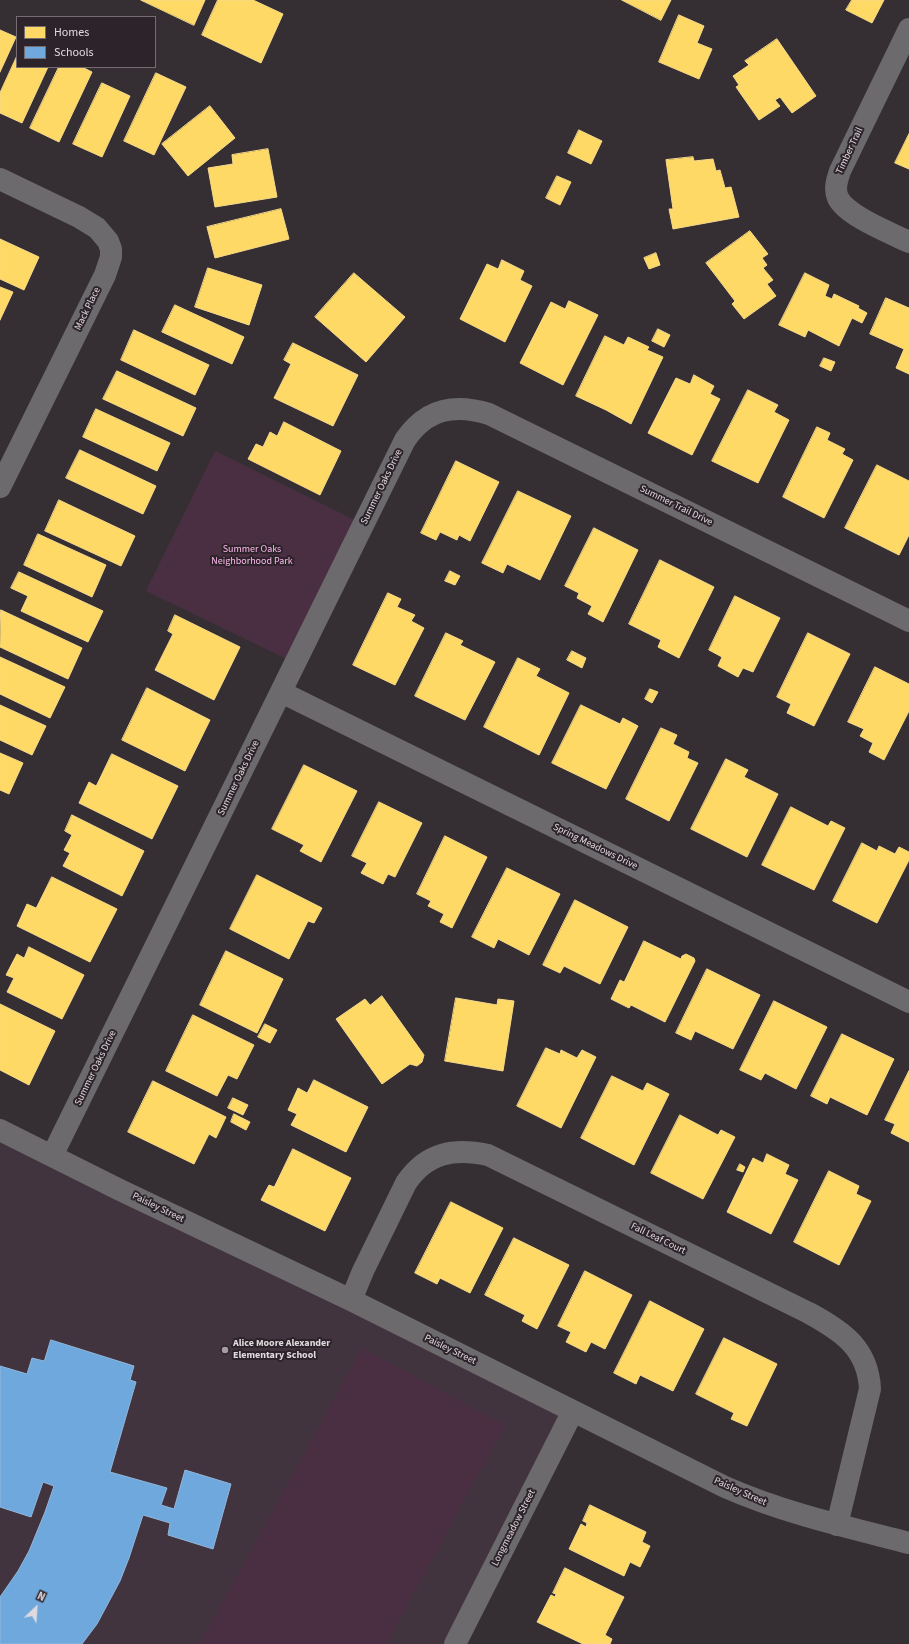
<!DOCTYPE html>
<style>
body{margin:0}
#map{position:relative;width:909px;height:1644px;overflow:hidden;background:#352f33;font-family:"Source Sans 3",sans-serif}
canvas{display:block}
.legend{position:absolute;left:16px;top:16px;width:140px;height:52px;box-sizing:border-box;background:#2d232a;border:1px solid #756c72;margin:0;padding:5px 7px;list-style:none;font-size:12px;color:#e0dade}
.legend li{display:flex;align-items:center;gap:8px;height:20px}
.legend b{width:20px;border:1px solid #756c72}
.north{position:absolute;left:16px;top:1588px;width:40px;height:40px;-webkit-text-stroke:3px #2d232a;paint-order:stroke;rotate:25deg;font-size:11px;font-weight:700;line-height:16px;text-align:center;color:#e0dade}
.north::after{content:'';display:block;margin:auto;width:14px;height:18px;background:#e0dade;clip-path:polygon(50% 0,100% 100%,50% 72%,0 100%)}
</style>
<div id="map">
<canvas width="909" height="1644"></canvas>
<ul class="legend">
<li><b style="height:11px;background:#ffd966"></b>Homes</li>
<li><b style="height:11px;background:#6fa8dc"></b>Schools</li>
</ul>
<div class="north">N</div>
</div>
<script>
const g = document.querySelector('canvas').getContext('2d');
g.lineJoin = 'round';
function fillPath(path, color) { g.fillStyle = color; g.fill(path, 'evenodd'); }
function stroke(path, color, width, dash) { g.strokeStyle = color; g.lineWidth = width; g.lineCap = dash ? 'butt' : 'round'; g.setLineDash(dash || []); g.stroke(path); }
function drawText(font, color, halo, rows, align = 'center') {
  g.font = font + ' "Source Sans 3",sans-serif'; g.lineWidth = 4; g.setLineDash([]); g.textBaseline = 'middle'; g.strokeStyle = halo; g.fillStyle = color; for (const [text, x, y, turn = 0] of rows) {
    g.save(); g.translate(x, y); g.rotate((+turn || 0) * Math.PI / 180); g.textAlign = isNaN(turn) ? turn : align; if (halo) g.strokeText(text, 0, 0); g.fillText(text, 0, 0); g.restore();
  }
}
fillPath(new Path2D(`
 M 0,1130 L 573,1411 L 455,1644 L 0,1644 Z`), '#42343e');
fillPath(new Path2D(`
 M 215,451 L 363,524 L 295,663 L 146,591 Z
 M 362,1348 L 505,1425 L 386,1644 L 200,1644 Z`), '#4a2f43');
const homes = new Path2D(`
 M 141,0 L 205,0 L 194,25 Z
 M 218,0 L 253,0 L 283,14 L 261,63 L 202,35 Z
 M 622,0 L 671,0 L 661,20 Z
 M 852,0 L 884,0 L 872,23 L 846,10 Z
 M 679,15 L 704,26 L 697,43 L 712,49 L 699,79 L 659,62 Z
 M 0,30 L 16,37 L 0,72 Z
 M 777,39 L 816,96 L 792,113 L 780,97 L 775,100 L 780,106 L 759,120 L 736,87 L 739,85 L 733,76 L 749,65 L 745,61 Z
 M 17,56 L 17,67 L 48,67 L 22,123 L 0,113 L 0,93 Z
 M 59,67 L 82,67 L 92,72 L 59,142 L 30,128 Z
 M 156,73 L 186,87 L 154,155 L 124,141 Z
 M 102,83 L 130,96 L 102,157 L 73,144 Z
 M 210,106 L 235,138 L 188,176 L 162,144 Z
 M 579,130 L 602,141 L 591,164 L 568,153 Z
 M 909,134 L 909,169 L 895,163 Z
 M 268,149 L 277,197 L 215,207 L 208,168 L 233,164 L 232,155 Z
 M 693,157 L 694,161 L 713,159 L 716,171 L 720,170 L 725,188 L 731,187 L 739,217 L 673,229 L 669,209 L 673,209 L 666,160 Z
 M 557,176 L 571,182 L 560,205 L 546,198 Z
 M 281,209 L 289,239 L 215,258 L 207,227 Z
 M 750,231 L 768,254 L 762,258 L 767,265 L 763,268 L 773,280 L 767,284 L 776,296 L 744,319 L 732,304 L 735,301 L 706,263 Z
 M 0,239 L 39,257 L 24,290 L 0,279 Z
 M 656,253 L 660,265 L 649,269 L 644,258 Z
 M 502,260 L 524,271 L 520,280 L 532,286 L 505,342 L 460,319 L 487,264 L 498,269 Z
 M 208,268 L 262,285 L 249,325 L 195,307 Z
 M 354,273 L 405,317 L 366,362 L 315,317 Z
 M 805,273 L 829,285 L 825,296 L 832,299 L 834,294 L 859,306 L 858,308 L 867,313 L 862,323 L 852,318 L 839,346 L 808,330 L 805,337 L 779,325 Z
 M 0,287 L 13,292 L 0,320 Z
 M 886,298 L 909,308 L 909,374 L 896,368 L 904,349 L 870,334 Z
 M 569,301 L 598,315 L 563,385 L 520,363 L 551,302 L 565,309 Z
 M 175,305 L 244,337 L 232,364 L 162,332 Z
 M 658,329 L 670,335 L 664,347 L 652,341 Z
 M 134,330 L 209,365 L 195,395 L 121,360 Z
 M 605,336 L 624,345 L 628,337 L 649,347 L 647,350 L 663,357 L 631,424 L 606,410 L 576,396 Z
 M 293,343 L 358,375 L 333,426 L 274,398 L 291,364 L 284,360 Z
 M 824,358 L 835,362 L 831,371 L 820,366 Z
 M 117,371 L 196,408 L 183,436 L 103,399 Z
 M 694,375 L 714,386 L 710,394 L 720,399 L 692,455 L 648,433 L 676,378 L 690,384 Z
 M 748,390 L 778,405 L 774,412 L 789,420 L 758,483 L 712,461 Z
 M 96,409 L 170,443 L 157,471 L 83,437 Z
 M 284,422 L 341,451 L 320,495 L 248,459 L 256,444 L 263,447 L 270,432 L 277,436 Z
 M 817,427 L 830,433 L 827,440 L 845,449 L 842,454 L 853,460 L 824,518 L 783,497 Z
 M 80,450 L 156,486 L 143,514 L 66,478 Z
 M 456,461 L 499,482 L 470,541 L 459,535 L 457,540 L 440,532 L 436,540 L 421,533 Z
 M 877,465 L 909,481 L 909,535 L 899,555 L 845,528 Z
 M 518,491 L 571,516 L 540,580 L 507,564 L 503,573 L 482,563 Z
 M 59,500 L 135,536 L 121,566 L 45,531 Z
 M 594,528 L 638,550 L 603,622 L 588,614 L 592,606 L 577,598 L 579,593 L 565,586 Z
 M 38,534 L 106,565 L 92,597 L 24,565 Z
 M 660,560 L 714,587 L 679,658 L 658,647 L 661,640 L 629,624 Z
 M 450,571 L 460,576 L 455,585 L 445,581 Z
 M 19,572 L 103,611 L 88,642 L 21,611 L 28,596 L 11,588 Z
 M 388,593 L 401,599 L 397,607 L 415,615 L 411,621 L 424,628 L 395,685 L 353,665 Z
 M 735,596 L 780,618 L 753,672 L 743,668 L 738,677 L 718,666 L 722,657 L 709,650 Z
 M 1,610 L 82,648 L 68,679 L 0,647 Z
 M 175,615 L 240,647 L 214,700 L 155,670 L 173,634 L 168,631 Z
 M 446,633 L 463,641 L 460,645 L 495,662 L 465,720 L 415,696 Z
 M 808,633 L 850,654 L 814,726 L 787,713 L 791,704 L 777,697 Z
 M 572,651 L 586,658 L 582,668 L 567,660 Z
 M 0,657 L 65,687 L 50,718 L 0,694 Z
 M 518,658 L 540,669 L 536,676 L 569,693 L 539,755 L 484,727 Z
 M 875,667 L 909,684 L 909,711 L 884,760 L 869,752 L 873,743 L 860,736 L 864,729 L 848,722 Z
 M 147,688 L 210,720 L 185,771 L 122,740 Z
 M 650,689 L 658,692 L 652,703 L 645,699 Z
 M 0,705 L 46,726 L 32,755 L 0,740 Z
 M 581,705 L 620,724 L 623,718 L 638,726 L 606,789 L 552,763 Z
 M 661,728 L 677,735 L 673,744 L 689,752 L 687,758 L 698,763 L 669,821 L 626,799 Z
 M 0,753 L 23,763 L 9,794 L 0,790 Z
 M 112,754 L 178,786 L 152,839 L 79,803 L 89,782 L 96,786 Z
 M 726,759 L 748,770 L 744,777 L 778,794 L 747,857 L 691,829 Z
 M 304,765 L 357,791 L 321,862 L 300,851 L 304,845 L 272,829 Z
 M 379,802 L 422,823 L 395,877 L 388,874 L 383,884 L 361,873 L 367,863 L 352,856 Z
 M 791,807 L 828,826 L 831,821 L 845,828 L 814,890 L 762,865 Z
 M 72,815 L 144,851 L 122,896 L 63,866 L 70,853 L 64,850 L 72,835 L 65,831 Z
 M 445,836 L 487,857 L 452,928 L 440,922 L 444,914 L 428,906 L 431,901 L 417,894 Z
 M 862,843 L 877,851 L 879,846 L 895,854 L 899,847 L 909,852 L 909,860 L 877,923 L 833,901 Z
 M 507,868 L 560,894 L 529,955 L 498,939 L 494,948 L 472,937 Z
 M 257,875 L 322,908 L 314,923 L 308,921 L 289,959 L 230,929 Z
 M 52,877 L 117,909 L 90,962 L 17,926 L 27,904 L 36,908 Z
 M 575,900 L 628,927 L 600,984 L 564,966 L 560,973 L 543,965 Z
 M 644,941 L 681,959 L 682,956 L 686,954 L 694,958 L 695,961 L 665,1022 L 631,1005 L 629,1008 L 611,999 L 620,980 L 624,982 Z
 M 29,947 L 84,975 L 62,1019 L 7,992 L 14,978 L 6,975 L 17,954 L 24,958 Z
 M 226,951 L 283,979 L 257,1033 L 200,1005 Z
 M 707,969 L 760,995 L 733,1049 L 695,1031 L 691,1040 L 676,1033 Z
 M 382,996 L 424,1055 L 422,1062 L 417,1066 L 410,1064 L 382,1084 L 336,1019 L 365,999 L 370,1005 Z
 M 456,998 L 497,1005 L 498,999 L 514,1001 L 503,1071 L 445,1061 Z
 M 774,1001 L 827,1027 L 796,1089 L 765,1073 L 761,1080 L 740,1070 Z
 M 0,1004 L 55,1031 L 29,1085 L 0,1070 Z
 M 193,1015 L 254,1045 L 237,1079 L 228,1075 L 217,1096 L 166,1071 Z
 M 265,1024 L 277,1030 L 270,1043 L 258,1037 Z
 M 842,1034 L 894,1059 L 867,1115 L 830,1097 L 827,1104 L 811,1096 Z
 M 546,1048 L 560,1054 L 561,1050 L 577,1058 L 582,1050 L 596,1057 L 561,1128 L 517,1106 Z
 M 909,1071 L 909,1142 L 891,1133 L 895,1124 L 885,1120 Z
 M 612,1076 L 643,1091 L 647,1083 L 669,1094 L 634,1165 L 581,1138 Z
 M 314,1080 L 368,1107 L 346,1152 L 291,1125 L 297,1114 L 288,1110 L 298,1088 L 307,1093 Z
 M 153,1081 L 226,1117 L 216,1138 L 209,1134 L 194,1164 L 128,1132 Z
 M 233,1098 L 248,1105 L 243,1115 L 228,1108 Z
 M 234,1114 L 250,1122 L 246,1130 L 231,1122 Z
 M 680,1115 L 718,1135 L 721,1130 L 735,1137 L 703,1199 L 651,1173 Z
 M 293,1149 L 351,1178 L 325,1231 L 261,1200 L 269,1185 L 274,1187 Z
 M 767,1154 L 789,1165 L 785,1174 L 798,1180 L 771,1234 L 727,1212 L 753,1158 L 763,1163 Z
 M 740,1164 L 745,1167 L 743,1172 L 737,1170 Z
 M 829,1171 L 859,1186 L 856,1194 L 871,1201 L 839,1265 L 794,1242 Z
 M 451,1202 L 503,1228 L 470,1293 L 440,1278 L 437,1284 L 415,1273 Z
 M 514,1238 L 569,1265 L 537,1329 L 522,1321 L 525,1315 L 485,1295 Z
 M 585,1271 L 632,1295 L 605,1349 L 591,1342 L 586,1352 L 566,1342 L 571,1332 L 558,1326 Z
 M 650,1301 L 704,1329 L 673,1391 L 640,1375 L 636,1384 L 614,1373 Z
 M 724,1338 L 777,1364 L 747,1426 L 731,1419 L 734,1413 L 696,1394 Z
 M 590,1505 L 646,1532 L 642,1542 L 650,1546 L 640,1567 L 630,1562 L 624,1576 L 569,1549 L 581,1524 L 586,1527 L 587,1523 L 583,1521 Z
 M 565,1568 L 624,1597 L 605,1635 L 612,1639 L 610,1644 L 583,1644 L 537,1622 L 551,1595 L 555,1597 L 556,1594 L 553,1593 Z`);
fillPath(homes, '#ffd966');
stroke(homes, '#f6d98a', 1);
const schools = new Path2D(`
 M 51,1340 L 134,1366 L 130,1380 L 136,1382 L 110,1472 L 167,1488 L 161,1505 L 174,1509 L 185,1470 L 231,1484 L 213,1549 L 168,1535 L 170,1523 L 143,1515 L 129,1558 L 120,1581 L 97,1624 L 82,1644 L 0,1644 L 0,1597 L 18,1571 L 29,1551 L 45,1512 L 54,1486 L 43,1482 L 31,1517 L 0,1507 L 0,1366 L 27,1374 L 32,1358 L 44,1361 Z`);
fillPath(schools, '#6fa8dc');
stroke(schools, '#91b7dd', 1);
stroke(new Path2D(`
 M 909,29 L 840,171 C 837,180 834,189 838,198 C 847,216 891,233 909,242
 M 0,179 L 79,217 L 97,228 L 108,241 L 111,249 L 111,257 L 105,275 L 0,487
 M 281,692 L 909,1002
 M 0,1130 L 120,1190 L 351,1300 L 725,1487 C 784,1513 847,1527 909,1543
 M 52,1156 L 405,440 C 426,409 454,403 489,414 L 909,621
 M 351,1300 L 363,1271 L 406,1183 C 427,1152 454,1148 488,1155 L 809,1313 C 842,1331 868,1348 870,1389 L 837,1525
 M 455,1644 L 573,1411`), '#6c6a6c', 22);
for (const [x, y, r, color] of [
 [225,1350,4,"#a49ea2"]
]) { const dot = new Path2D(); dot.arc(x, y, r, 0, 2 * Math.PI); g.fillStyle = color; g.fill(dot); stroke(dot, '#2d232a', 1.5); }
drawText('10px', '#e0dade', '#2d232a', [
 ["Timber Trail",850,151,-65],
 ["Mack Place",88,309,-64],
 ["Summer Oaks Drive",382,487,-64],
 ["Summer Trail Drive",676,506,26],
 ["Summer Oaks Drive",239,778,-64],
 ["Spring Meadows Drive",595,847,26],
 ["Summer Oaks Drive",96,1068,-64],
 ["Paisley Street",158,1208,26],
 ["Fall Leaf Court",658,1239,26],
 ["Paisley Street",450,1350,26],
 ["Paisley Street",740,1492,24],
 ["Longmeadow Street",514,1528,-63]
]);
drawText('10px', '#fdb9ec', '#2d232a', [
 ["Summer Oaks",252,550],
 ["Neighborhood Park",252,562]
]);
drawText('bold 10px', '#e0dade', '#2d232a', [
 ["Alice Moore Alexander",233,1344],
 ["Elementary School",233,1356]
], 'left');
</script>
